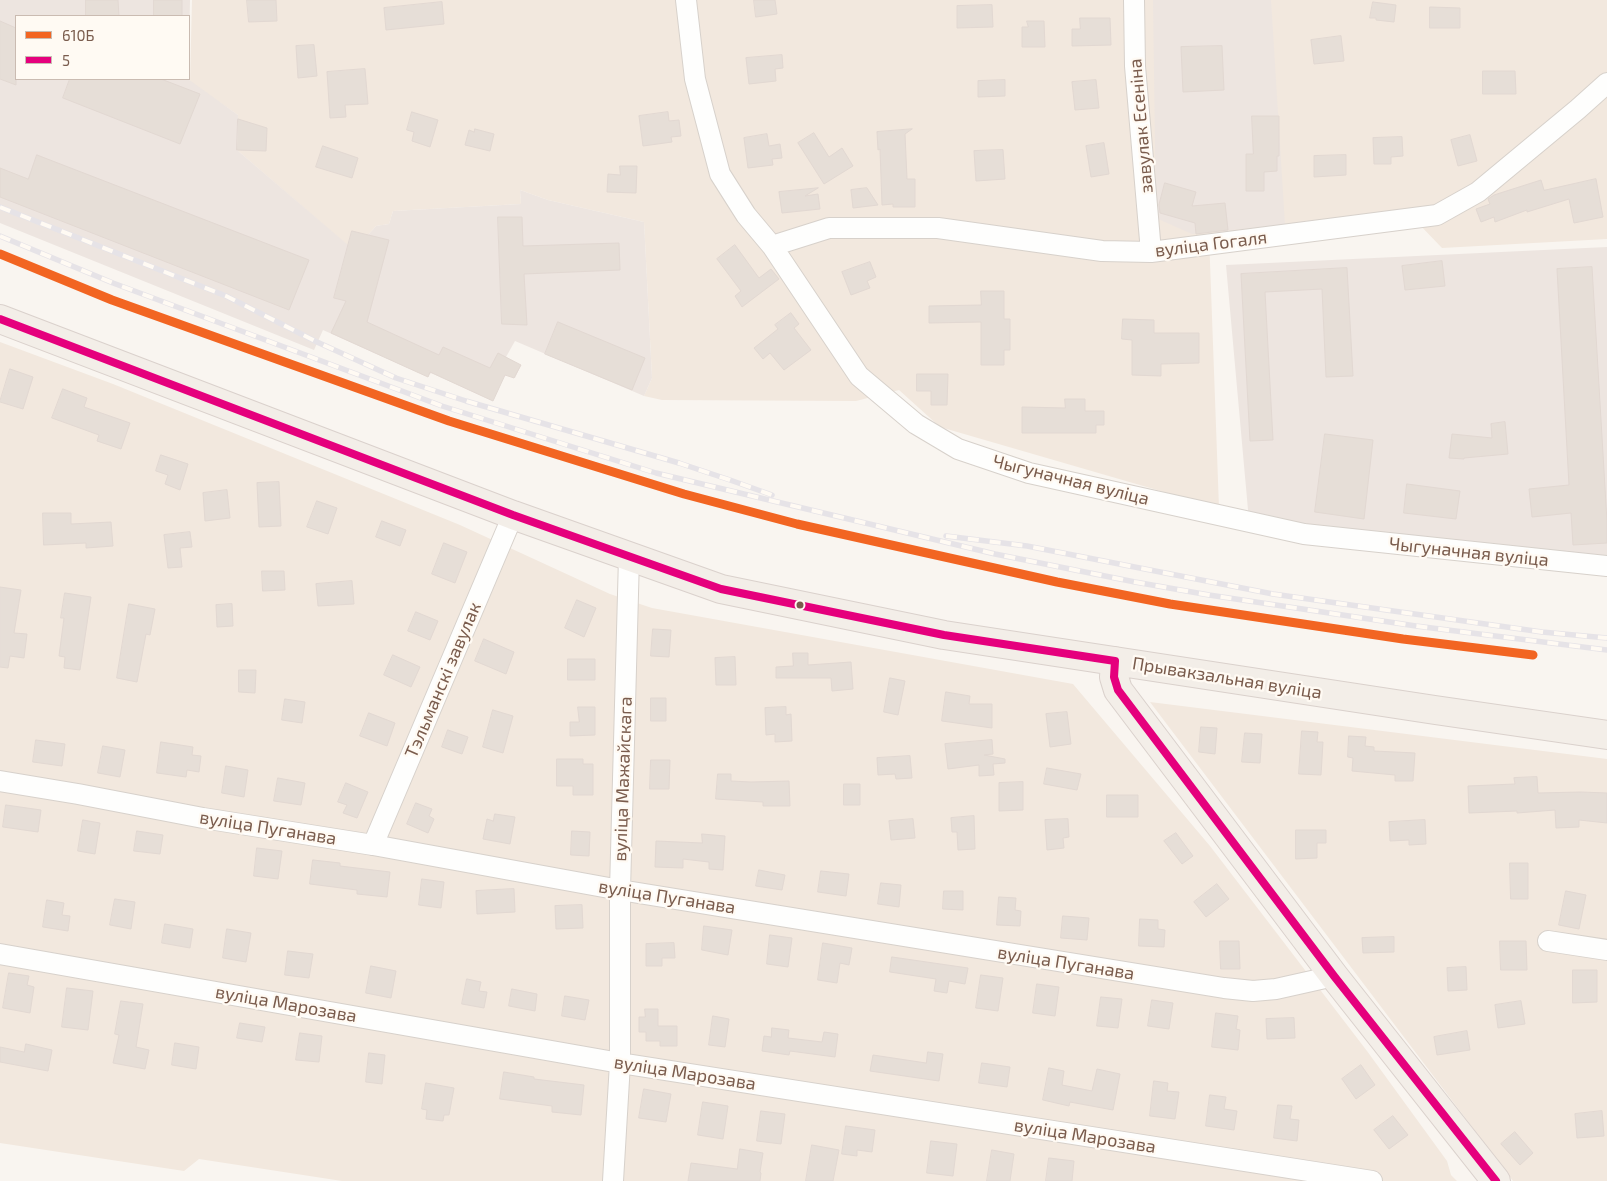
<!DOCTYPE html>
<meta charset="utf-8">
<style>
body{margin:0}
#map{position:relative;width:1607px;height:1181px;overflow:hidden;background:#f9f5f0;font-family:"Exo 2",sans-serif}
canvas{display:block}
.legend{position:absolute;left:15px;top:15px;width:175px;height:65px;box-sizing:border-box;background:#fffaf3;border:1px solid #cabbb1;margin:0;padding:6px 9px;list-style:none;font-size:15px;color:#7a5c4d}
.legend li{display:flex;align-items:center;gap:10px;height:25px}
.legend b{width:25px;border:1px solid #cabbb1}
</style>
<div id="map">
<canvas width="1607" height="1181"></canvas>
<ul class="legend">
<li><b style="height:6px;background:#f26522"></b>610Б</li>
<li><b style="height:6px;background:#e5007d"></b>5</li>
</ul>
</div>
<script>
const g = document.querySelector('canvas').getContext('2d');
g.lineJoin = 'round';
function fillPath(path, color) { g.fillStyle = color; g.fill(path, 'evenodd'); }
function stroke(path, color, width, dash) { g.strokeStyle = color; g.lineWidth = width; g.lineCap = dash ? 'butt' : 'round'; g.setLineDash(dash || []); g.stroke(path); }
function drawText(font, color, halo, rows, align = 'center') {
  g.font = font + ' "Exo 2",sans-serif'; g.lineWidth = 4.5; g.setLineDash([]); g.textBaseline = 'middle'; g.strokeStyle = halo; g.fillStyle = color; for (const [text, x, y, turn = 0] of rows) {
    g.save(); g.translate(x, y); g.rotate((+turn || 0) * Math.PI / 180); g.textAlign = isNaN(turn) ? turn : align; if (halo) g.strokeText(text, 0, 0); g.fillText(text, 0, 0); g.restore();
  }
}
fillPath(new Path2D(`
 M 192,0 L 1607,0 L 1607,239 L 1442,248 L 1417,222 L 1209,235 L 1219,508 L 940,427 L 899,390 L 856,401 L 662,400 L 644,396 L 652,378 L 644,222 L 548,200 L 520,190 L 521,204 L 393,211 L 389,224 L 376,226 L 368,235 L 348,246 L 237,150 L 238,115 L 190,82 Z
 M 0,342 L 113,384 L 460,525 L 610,594 L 652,608 L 1073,684 L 1210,846 L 1367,1051 L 1447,1161 L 1451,1175 L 1457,1181 L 342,1181 L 199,1159 L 184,1171 L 0,1143 Z
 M 1150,702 L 1607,759 L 1607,1181 L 1513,1181 Z`), '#f2e8de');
fillPath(new Path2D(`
 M 0,0 L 190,0 L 189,48 L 189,16 L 16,16 L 16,79 L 188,79 L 238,115 L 237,150 L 348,245 L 352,231 L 368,235 L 376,226 L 389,224 L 393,211 L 521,204 L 520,190 L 548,200 L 644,222 L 652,378 L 644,396 L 515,341 L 506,357 L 521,365 L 515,378 L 505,375 L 493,401 L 431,373 L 428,377 L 323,330 L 314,350 L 0,223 Z
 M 1153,0 L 1271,0 L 1285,225 L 1192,234 L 1156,218 Z
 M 1607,247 L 1607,569 L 1249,521 L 1226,265 Z`), '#ede5e0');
const building = new Path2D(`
 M 86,0 L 118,0 L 119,16 L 86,16 Z
 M 154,0 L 182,0 L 182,16 L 154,16 Z
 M 247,0 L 276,0 L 277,21 L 249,22 Z
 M 754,0 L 775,0 L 777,14 L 756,17 Z
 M 442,2 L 444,24 L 386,30 L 384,8 Z
 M 1373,2 L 1396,5 L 1394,22 L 1376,20 L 1376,18 L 1370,18 Z
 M 992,5 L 993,27 L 957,28 L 957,6 Z
 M 1430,7 L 1460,8 L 1460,28 L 1430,28 Z
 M 1080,18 L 1110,18 L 1111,45 L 1072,46 L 1072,29 L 1080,29 Z
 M 0,21 L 16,28 L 16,85 L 0,79 Z
 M 1027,21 L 1044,21 L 1045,47 L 1022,47 L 1022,27 L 1028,27 Z
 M 1341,36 L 1344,61 L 1314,64 L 1311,40 Z
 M 314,45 L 317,76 L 298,78 L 296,46 Z
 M 1222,46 L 1224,90 L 1183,92 L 1181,47 Z
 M 782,55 L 783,68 L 775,69 L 776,81 L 749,84 L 746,58 Z
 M 365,69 L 368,104 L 345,105 L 346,117 L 330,118 L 327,72 Z
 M 1483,71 L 1515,71 L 1516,94 L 1483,94 Z
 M 70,79 L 161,79 L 200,94 L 180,144 L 63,98 Z
 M 1005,80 L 1005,96 L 978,97 L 978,81 Z
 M 1096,80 L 1099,108 L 1075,110 L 1072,82 Z
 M 412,112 L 438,120 L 430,147 L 412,141 L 414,132 L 407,130 Z
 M 668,112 L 669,121 L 679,120 L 681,136 L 671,137 L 672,142 L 643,146 L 639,116 Z
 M 1252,116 L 1279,116 L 1279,156 L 1277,156 L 1277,171 L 1264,172 L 1264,191 L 1246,191 L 1246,154 L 1253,154 Z
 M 238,119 L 267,128 L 266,151 L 237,150 Z
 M 475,129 L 494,134 L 490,151 L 465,145 L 469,130 L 474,132 Z
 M 912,129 L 905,134 L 907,179 L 915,179 L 915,207 L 893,207 L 893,204 L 882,205 L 880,149 L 878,150 L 877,132 Z
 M 814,133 L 829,157 L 842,148 L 853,166 L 824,184 L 798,143 Z
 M 767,134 L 769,146 L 780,144 L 782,158 L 772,159 L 773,165 L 748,168 L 744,138 Z
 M 1470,135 L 1477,161 L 1458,166 L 1451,140 Z
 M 1402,137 L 1403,156 L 1391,157 L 1391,164 L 1374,164 L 1373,138 Z
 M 1104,143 L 1109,174 L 1091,177 L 1086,146 Z
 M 323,146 L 358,158 L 352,178 L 316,167 Z
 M 1003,150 L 1005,179 L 976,181 L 974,151 Z
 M 37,155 L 309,260 L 289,310 L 0,197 L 0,168 L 28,179 Z
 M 1346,155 L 1346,175 L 1314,177 L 1314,156 Z
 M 620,166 L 637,166 L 636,193 L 607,192 L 608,174 L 620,175 Z
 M 1596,179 L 1603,217 L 1574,223 L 1569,199 L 1527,212 L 1527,210 L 1495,222 L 1494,217 L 1481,222 L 1476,209 L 1490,204 L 1488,199 L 1494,195 L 1541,180 L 1544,190 Z
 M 1165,183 L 1196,192 L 1192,206 L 1225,203 L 1228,230 L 1196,234 L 1195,223 L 1160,213 L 1159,205 Z
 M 818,188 L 805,196 L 818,194 L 820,209 L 782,213 L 779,192 Z
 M 867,188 L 878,205 L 853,208 L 851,190 Z
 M 498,217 L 522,217 L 523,246 L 619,243 L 620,270 L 524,274 L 527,325 L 502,324 Z
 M 352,231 L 389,240 L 367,322 L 439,355 L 443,347 L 490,368 L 498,353 L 521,365 L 514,378 L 505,375 L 493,401 L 430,372 L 428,377 L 331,333 L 346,301 L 334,298 Z
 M 735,245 L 759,278 L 771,269 L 779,279 L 742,307 L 735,296 L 741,291 L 717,259 Z
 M 1442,261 L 1445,286 L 1405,290 L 1402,266 Z
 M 870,262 L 876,277 L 867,281 L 870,288 L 851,295 L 842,272 Z
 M 1592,267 L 1607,522 L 1607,543 L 1573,545 L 1571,513 L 1532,517 L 1529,489 L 1569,485 L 1557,269 Z
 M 1347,268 L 1353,376 L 1326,377 L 1322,289 L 1265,292 L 1273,440 L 1250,441 L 1241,274 Z
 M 981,291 L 1004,291 L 1004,319 L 1010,319 L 1010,350 L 1004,350 L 1004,365 L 981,365 L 981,322 L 929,323 L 929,306 L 981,305 Z
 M 791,313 L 799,324 L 794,328 L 811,350 L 784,370 L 770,353 L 763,359 L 754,348 L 778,329 L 775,325 Z
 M 1123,319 L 1154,320 L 1154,333 L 1199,333 L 1199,363 L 1161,364 L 1161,376 L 1132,375 L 1132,340 L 1122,339 Z
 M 558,322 L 645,358 L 632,390 L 545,354 Z
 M 10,369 L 33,377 L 23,409 L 0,402 Z
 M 917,374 L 948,374 L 947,405 L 931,405 L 931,391 L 917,391 Z
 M 63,389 L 87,398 L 84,407 L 130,423 L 121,449 L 97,441 L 99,435 L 52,418 Z
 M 1065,399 L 1085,399 L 1085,411 L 1104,411 L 1104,425 L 1096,425 L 1096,433 L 1022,433 L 1022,407 L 1065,408 Z
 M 1505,422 L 1508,454 L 1464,458 L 1464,459 L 1449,458 L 1452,434 L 1492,438 L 1491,424 Z
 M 1325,434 L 1373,440 L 1364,519 L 1315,512 Z
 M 161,455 L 188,464 L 180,490 L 165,484 L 168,475 L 156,471 Z
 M 279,482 L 281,526 L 259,527 L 257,483 Z
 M 1407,484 L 1460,491 L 1456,519 L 1404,513 Z
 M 227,490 L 230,518 L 205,521 L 203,493 Z
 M 317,501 L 337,508 L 328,534 L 307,527 Z
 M 43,513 L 71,513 L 71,524 L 111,522 L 113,546 L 86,548 L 86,543 L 44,545 Z
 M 382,521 L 406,530 L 400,546 L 376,537 Z
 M 190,532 L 192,547 L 180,548 L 182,567 L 168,568 L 164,535 Z
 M 444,543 L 467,552 L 455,583 L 432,574 Z
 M 262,571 L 284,571 L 285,590 L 263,591 Z
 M 352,581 L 354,604 L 318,606 L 316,584 Z
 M 0,587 L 21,590 L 14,633 L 27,634 L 24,658 L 10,656 L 8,668 L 0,667 Z
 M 65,593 L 91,597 L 80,670 L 64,668 L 65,657 L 59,656 L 64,618 L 61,618 Z
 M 577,600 L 596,608 L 584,637 L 565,628 Z
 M 129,604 L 155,609 L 150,635 L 146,634 L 137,682 L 117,678 Z
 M 232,604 L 233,626 L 217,627 L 216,605 Z
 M 416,612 L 438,621 L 430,640 L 408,631 Z
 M 653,629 L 671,630 L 669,657 L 651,656 Z
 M 484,639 L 514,652 L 506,674 L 475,661 Z
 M 793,653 L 808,653 L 808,665 L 851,662 L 853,689 L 832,691 L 831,678 L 776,678 L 776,667 L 793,666 Z
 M 393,655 L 420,667 L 411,687 L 384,675 Z
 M 735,657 L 736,685 L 716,685 L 715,658 Z
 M 568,659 L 595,659 L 595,680 L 568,680 Z
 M 239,670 L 256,670 L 255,693 L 239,692 Z
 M 890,678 L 905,681 L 898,715 L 884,712 Z
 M 946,692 L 970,696 L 969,704 L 992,704 L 992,728 L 942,721 Z
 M 651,698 L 666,698 L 666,721 L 651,721 Z
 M 285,699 L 305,702 L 302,723 L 282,720 Z
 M 578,707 L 595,707 L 595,735 L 570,736 L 570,722 L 579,722 Z
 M 786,707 L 786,715 L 791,714 L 792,741 L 775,742 L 775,734 L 766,735 L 765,708 Z
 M 493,710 L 513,716 L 503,753 L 483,747 Z
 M 1067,712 L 1071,744 L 1050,747 L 1046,714 Z
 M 369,713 L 395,723 L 387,746 L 360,736 Z
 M 1201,727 L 1217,728 L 1215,754 L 1199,752 Z
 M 448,730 L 468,737 L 462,754 L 442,747 Z
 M 1302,731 L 1318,732 L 1317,742 L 1323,742 L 1321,775 L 1299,774 Z
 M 1245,733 L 1262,734 L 1260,763 L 1242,762 Z
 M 1349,736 L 1366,737 L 1365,746 L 1374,747 L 1374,751 L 1415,753 L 1413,781 L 1395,781 L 1395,775 L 1352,771 L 1353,758 L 1348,757 Z
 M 36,740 L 65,744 L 62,766 L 33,762 Z
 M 992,740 L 993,754 L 984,755 L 1005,759 L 1005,763 L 993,764 L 994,775 L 979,776 L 979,765 L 948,769 L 945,744 Z
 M 161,742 L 193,747 L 192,755 L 201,756 L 199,772 L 187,770 L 186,777 L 157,773 Z
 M 103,746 L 125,750 L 120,777 L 98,773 Z
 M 910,756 L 912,778 L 896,779 L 895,774 L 878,775 L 877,758 Z
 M 557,759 L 583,759 L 583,764 L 593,764 L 593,795 L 573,795 L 573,786 L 557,786 Z
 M 651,760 L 670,760 L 669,789 L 650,789 Z
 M 226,766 L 248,770 L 244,797 L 222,793 Z
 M 1047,768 L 1081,774 L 1077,790 L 1044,784 Z
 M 718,774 L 731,774 L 731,781 L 751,782 L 789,781 L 790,806 L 763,806 L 763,802 L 716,799 Z
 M 1537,777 L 1538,793 L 1581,792 L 1607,793 L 1607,823 L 1579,820 L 1579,827 L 1556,828 L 1555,810 L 1517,813 L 1517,811 L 1469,813 L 1468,786 L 1515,784 L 1514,778 Z
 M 278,778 L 305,783 L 301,805 L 274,801 Z
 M 1023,782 L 1023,810 L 999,811 L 999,783 Z
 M 346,783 L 368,792 L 357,818 L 343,813 L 347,805 L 338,802 Z
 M 844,784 L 860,784 L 860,805 L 844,805 Z
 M 1107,795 L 1138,795 L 1138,817 L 1107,817 Z
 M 416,803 L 432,809 L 429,816 L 434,819 L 428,833 L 407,824 Z
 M 6,805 L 41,810 L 38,832 L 3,827 Z
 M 495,814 L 515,817 L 510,844 L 483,839 L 487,819 L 493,821 Z
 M 974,816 L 975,849 L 958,850 L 957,832 L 952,832 L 951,818 Z
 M 913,819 L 915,838 L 891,840 L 889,821 Z
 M 1068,819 L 1069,837 L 1063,838 L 1064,848 L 1047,850 L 1045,820 Z
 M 83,820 L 100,823 L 95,854 L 78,851 Z
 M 1425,820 L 1426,844 L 1409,845 L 1409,840 L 1390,841 L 1389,822 Z
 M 1296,830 L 1326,830 L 1326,843 L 1317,843 L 1317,858 L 1296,859 Z
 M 137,831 L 163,835 L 160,854 L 134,851 Z
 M 572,831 L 590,832 L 589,856 L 571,855 Z
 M 1176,833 L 1193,856 L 1182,864 L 1164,841 Z
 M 702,834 L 725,836 L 723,870 L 709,869 L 709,862 L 683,859 L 683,868 L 655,867 L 656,841 L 702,843 Z
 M 257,848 L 282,851 L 278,879 L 254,876 Z
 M 313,860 L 340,863 L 340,866 L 390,872 L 387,897 L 357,894 L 357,890 L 310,884 Z
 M 1510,863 L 1528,863 L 1528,899 L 1511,899 Z
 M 759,870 L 785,875 L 782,890 L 756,886 Z
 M 821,871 L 849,874 L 846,896 L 818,892 Z
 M 422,879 L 444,882 L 441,908 L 419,905 Z
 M 881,883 L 901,885 L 899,907 L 878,904 Z
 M 1217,884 L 1229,899 L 1206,917 L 1194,902 Z
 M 514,889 L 515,912 L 477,914 L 476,891 Z
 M 944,891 L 963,891 L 963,910 L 943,909 Z
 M 1566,891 L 1586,895 L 1579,929 L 1559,925 Z
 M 999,897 L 1016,898 L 1015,910 L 1021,911 L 1020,926 L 997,925 Z
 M 115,899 L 135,902 L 131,929 L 110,925 Z
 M 47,900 L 64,903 L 62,915 L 70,916 L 68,931 L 43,927 Z
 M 582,905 L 583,928 L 556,929 L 555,906 Z
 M 1063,916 L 1089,918 L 1087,940 L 1061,938 Z
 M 1140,919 L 1158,920 L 1158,929 L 1165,930 L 1164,947 L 1139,946 Z
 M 165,924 L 193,929 L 190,948 L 162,943 Z
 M 704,926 L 732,930 L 728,955 L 702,950 Z
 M 227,929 L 251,933 L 246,962 L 223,958 Z
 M 770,935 L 792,938 L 788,967 L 767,964 Z
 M 1394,937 L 1394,952 L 1363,953 L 1362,938 Z
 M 1220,941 L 1239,941 L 1240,969 L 1221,969 Z
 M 1500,941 L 1526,941 L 1527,970 L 1501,970 Z
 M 674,943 L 675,958 L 662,958 L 662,966 L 646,966 L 646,944 Z
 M 823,943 L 852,948 L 849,965 L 840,963 L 837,983 L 818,980 Z
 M 288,951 L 313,954 L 309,978 L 285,975 Z
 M 892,957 L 968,968 L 965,984 L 949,981 L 947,993 L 934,991 L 936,979 L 890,972 Z
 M 371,966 L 396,971 L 391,998 L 366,993 Z
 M 1466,967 L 1467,990 L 1448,991 L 1447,968 Z
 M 1573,970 L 1597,970 L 1597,1002 L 1573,1003 Z
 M 9,973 L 29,976 L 27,985 L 34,987 L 30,1013 L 3,1008 Z
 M 981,975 L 1003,978 L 998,1011 L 976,1008 Z
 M 467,979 L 481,982 L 479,991 L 487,992 L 484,1008 L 462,1004 Z
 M 1037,984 L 1059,987 L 1055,1016 L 1033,1013 Z
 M 67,988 L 93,991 L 88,1030 L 62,1027 Z
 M 512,989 L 537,994 L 535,1011 L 509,1006 Z
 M 565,996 L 589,1000 L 585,1020 L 562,1016 Z
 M 1101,997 L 1122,999 L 1118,1028 L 1097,1026 Z
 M 1152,1000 L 1173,1003 L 1169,1029 L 1148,1026 Z
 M 121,1001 L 143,1004 L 136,1047 L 149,1050 L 145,1069 L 113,1063 L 119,1035 L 115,1034 Z
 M 1521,1001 L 1525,1024 L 1498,1028 L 1495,1005 Z
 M 645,1009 L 658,1009 L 658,1026 L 677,1026 L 677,1046 L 660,1046 L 660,1041 L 646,1041 L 646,1032 L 639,1032 L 639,1017 L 645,1017 Z
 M 1216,1013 L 1238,1016 L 1236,1029 L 1240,1030 L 1238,1050 L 1212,1047 Z
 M 713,1016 L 729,1019 L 725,1047 L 709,1045 Z
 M 1294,1018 L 1295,1038 L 1267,1039 L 1266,1019 Z
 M 240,1023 L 265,1027 L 262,1042 L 237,1038 Z
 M 772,1028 L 789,1030 L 788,1038 L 822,1042 L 824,1032 L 838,1034 L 835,1057 L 790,1051 L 789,1055 L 762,1051 L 764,1036 L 771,1037 Z
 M 1467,1031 L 1470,1050 L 1437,1055 L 1434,1037 Z
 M 300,1033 L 322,1036 L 319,1062 L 296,1060 Z
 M 175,1043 L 199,1047 L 196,1069 L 172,1065 Z
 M 26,1044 L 52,1050 L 48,1071 L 0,1062 L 0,1047 L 24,1052 Z
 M 928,1052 L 943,1054 L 939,1081 L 870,1071 L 873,1055 L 926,1063 Z
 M 369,1053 L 385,1055 L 382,1084 L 366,1082 Z
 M 982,1063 L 1010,1067 L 1007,1087 L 979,1083 Z
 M 1361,1065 L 1375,1085 L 1356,1099 L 1342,1079 Z
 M 1049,1068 L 1064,1071 L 1062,1085 L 1092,1091 L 1097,1069 L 1120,1074 L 1113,1110 L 1070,1102 L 1069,1106 L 1043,1100 Z
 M 504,1072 L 534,1077 L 534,1079 L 584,1085 L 581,1115 L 552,1112 L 552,1106 L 500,1099 Z
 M 1154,1081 L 1168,1083 L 1167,1091 L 1179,1092 L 1175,1119 L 1150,1116 Z
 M 426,1083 L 454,1088 L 449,1115 L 444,1115 L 443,1121 L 426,1119 L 427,1110 L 422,1109 Z
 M 644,1089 L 671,1094 L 666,1122 L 639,1118 Z
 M 1210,1095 L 1226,1097 L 1224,1109 L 1237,1111 L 1234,1130 L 1206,1126 Z
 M 703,1102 L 728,1106 L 723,1139 L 698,1135 Z
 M 1278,1105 L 1292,1106 L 1290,1119 L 1299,1120 L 1297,1141 L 1274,1138 Z
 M 761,1111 L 785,1114 L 781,1144 L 757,1141 Z
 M 1602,1111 L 1604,1136 L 1577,1138 L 1575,1114 Z
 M 1393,1116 L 1408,1135 L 1389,1149 L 1374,1130 Z
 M 846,1126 L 875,1130 L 872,1152 L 857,1150 L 857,1156 L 842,1154 Z
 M 1515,1132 L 1533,1153 L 1520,1165 L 1501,1144 Z
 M 931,1141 L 957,1144 L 953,1176 L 927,1173 Z
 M 812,1145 L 839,1150 L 833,1181 L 806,1181 Z
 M 740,1149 L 763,1153 L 760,1172 L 761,1173 L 760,1181 L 688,1181 L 691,1163 L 737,1169 Z
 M 992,1150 L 1014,1154 L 1010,1181 L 987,1181 Z
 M 1049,1158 L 1074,1161 L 1072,1181 L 1046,1181 Z`);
fillPath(building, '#e6ded7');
stroke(building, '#e2d8d2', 1);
const street = new Path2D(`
 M 686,0 L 695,79 L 720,174 L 746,215 L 772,246 L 859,376 L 916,424 L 958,449 L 1029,473 L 1304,534 L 1607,566
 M 1134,0 L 1135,66 L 1151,252
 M 772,246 L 829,228 L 938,228 L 1102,251 L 1151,252 L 1437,215 L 1478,192 L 1578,109 L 1607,83
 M 0,781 L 78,794 L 203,818 L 373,845 L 620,890 L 1224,988 L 1253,991 L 1276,989 L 1334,976
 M 373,845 L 513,515
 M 1548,941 L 1607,950
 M 0,954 L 620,1063 L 1372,1181
 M 613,1181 L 620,1063 L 620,890 L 629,557`);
const primary = new Path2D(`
 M 0,319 L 513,515 L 721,589 L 944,635 L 1435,710 L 1607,735
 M 1115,661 L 1114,677 L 1118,690 L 1334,976 L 1496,1181`);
stroke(street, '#d7d1cb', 22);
stroke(primary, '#dad1cc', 30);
stroke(street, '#fefefd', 20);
stroke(primary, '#f3eee8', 28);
const rail = new Path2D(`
 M 0,207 L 226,296 L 317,342 L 396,378 L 466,401 L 679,463 L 730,480 L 772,495
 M 0,236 L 113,283 L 442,406 L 656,473 L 995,554 L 1135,582 L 1209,595 L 1416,626 L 1607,650
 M 946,536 L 1027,546 L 1273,594 L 1542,632 L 1607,638`);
stroke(rail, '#e6e3e7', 5.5);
stroke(rail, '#fffaf3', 4, [11]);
stroke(new Path2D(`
 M 0,319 L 513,515 L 721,589 L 944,635 L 1115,661
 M 1115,661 L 1114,677 L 1118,690 L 1334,976 L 1496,1181`), '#e5007d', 8);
stroke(new Path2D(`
 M 0,254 L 112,300 L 449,421 L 684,494 L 797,524 L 1057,582 L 1170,604 L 1403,639 L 1533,655`), '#f26522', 9);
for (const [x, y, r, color] of [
 [800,605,4.5,"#7a5c4d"]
]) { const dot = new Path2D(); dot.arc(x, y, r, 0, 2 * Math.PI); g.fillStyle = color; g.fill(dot); stroke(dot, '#fffaf3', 2); }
drawText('18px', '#7a5c4d', '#fffaf3', [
 ["завулак Есеніна",1141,126,-95],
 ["вуліца Гогаля",1211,244,-7],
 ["Чыгуначная вуліца",1071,480,14],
 ["Чыгуначная вуліца",1469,552,6],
 ["Прывакзальная вуліца",1227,678,9],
 ["Тэльманскі завулак",443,680,-67],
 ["вуліца Мажайскага",623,779,-88],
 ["вуліца Пуганава",268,828,9],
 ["вуліца Пуганава",667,897,9],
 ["вуліца Пуганава",1066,963,9],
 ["вуліца Марозава",286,1004,10],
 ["вуліца Марозава",685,1073,9],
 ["вуліца Марозава",1085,1136,9]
]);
</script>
